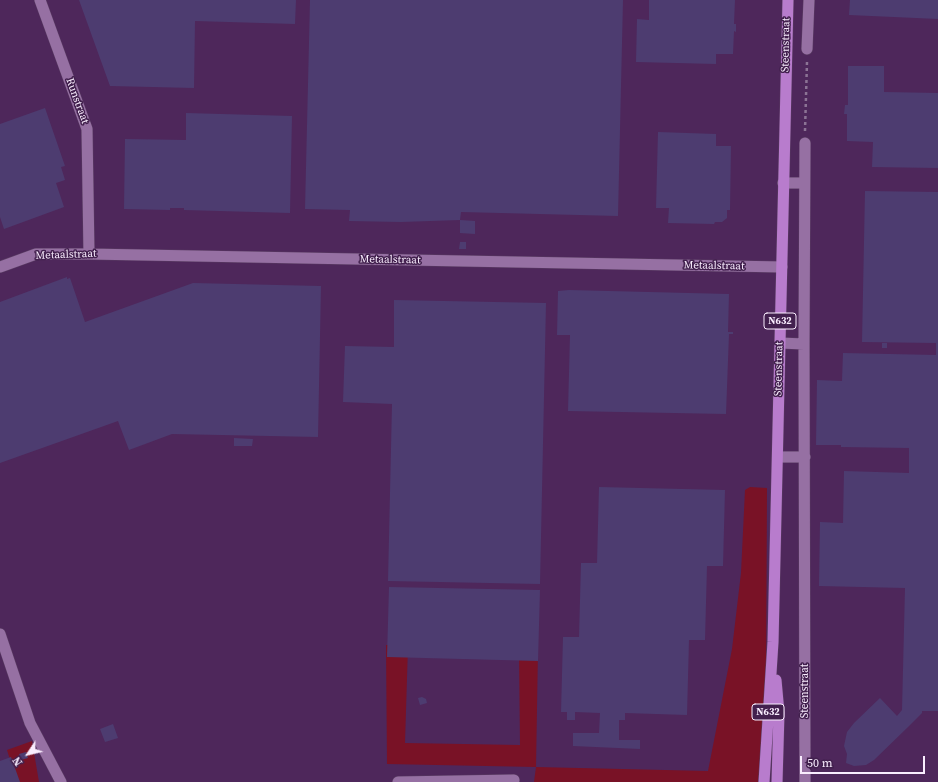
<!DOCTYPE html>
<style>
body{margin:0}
#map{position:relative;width:938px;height:782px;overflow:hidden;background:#42204e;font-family:"Source Serif 4",serif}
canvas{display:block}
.north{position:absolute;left:8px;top:734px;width:40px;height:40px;-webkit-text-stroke:3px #42204e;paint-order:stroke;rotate:235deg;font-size:11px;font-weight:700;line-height:16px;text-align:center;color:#f9edfe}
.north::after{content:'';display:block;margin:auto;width:14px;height:18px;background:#f9edfe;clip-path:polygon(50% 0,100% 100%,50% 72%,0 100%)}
.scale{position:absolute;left:800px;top:756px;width:125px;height:18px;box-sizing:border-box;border:2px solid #f9edfe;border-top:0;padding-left:5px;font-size:12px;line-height:14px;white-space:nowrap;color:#f9edfe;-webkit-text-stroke:3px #42204e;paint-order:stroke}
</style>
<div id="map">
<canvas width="938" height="782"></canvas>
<div class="north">N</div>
<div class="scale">50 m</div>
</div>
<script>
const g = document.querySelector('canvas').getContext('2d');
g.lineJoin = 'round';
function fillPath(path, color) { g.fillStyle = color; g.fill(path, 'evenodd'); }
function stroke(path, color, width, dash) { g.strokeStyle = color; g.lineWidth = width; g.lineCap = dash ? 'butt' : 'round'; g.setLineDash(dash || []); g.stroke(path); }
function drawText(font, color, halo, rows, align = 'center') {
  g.font = font + ' "Source Serif 4",serif'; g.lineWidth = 3; g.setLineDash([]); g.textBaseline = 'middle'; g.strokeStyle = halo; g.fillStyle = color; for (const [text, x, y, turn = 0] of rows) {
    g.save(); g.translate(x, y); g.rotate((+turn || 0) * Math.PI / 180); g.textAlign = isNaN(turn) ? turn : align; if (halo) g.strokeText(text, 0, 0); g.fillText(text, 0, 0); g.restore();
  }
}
fillPath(new Path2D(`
 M 0,0 L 938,0 L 938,782 L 0,782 Z`), '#4e275b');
fillPath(new Path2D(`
 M 750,487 L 767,488 L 766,682 L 759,782 L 534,782 L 536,767 L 387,764 L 386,645 L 408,646 L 405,743 L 520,745 L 519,650 L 538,650 L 536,767 L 708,771 L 732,649 L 741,573 L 745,490 Z
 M 32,741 L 39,782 L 17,782 L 7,750 Z`), '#791226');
fillPath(new Path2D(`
 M 79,0 L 296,0 L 295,24 L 195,21 L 194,88 L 110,86 Z
 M 310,0 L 623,0 L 618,216 L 461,212 L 460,220 L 401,222 L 349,221 L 350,210 L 305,209 Z
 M 649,0 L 735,0 L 734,24 L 736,24 L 736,32 L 734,31 L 733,54 L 716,54 L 716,64 L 636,62 L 637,19 L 649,20 Z
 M 850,0 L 938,0 L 938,19 L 849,15 Z
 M 848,66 L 884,66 L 884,92 L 938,93 L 938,168 L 872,167 L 873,142 L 847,141 L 847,114 L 844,114 L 845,105 L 848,105 Z
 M 45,108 L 65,166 L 61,167 L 65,180 L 56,183 L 64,207 L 4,229 L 0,217 L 0,124 Z
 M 186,113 L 292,116 L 290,213 L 184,210 L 184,208 L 170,208 L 170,210 L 124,209 L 125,139 L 186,140 Z
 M 658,132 L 716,134 L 716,146 L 731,146 L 730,210 L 727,210 L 727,218 L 722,222 L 715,222 L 714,224 L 668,223 L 669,208 L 656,208 Z
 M 865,191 L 938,192 L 938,711 L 922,711 L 922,713 L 908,727 L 874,760 L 866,765 L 854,766 L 846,763 L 847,754 L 844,746 L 847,732 L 854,723 L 880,698 L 897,716 L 902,710 L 905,588 L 819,586 L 820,522 L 843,523 L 844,471 L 909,473 L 909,448 L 841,447 L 841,445 L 816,445 L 817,380 L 842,381 L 843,353 L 936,355 L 936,343 L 862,342 Z
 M 460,220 L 475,221 L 475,234 L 460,233 Z
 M 460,242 L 466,242 L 466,249 L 459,249 Z
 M 67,277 L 67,279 L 70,278 L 85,322 L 193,283 L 321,286 L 318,437 L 172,434 L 129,450 L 118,421 L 0,463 L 0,302 Z
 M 569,290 L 729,294 L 728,332 L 733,332 L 733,334 L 729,334 L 726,414 L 568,411 L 570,335 L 557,335 L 558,291 Z
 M 394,300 L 546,303 L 540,584 L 388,581 L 392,404 L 343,402 L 345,346 L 394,347 Z
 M 882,343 L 887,343 L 887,348 L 882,348 Z
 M 234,438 L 253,439 L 252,446 L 234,446 Z
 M 599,487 L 725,490 L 723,566 L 707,566 L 705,640 L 689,640 L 687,715 L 625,713 L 625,720 L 619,720 L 619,740 L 640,740 L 640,749 L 573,746 L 573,733 L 599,733 L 600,713 L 575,712 L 575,720 L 567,720 L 567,712 L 561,712 L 563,637 L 579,637 L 581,563 L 597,563 Z
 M 389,587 L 540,590 L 538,661 L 387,657 Z
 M 422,697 L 426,699 L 427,703 L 420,705 L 418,698 Z
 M 113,724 L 118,738 L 105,742 L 100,729 Z
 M 26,752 L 28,758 L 21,760 L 19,754 Z
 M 11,757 L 20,782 L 0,782 L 0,761 Z`), '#4d3c70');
const minor = new Path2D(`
 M 40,0 L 87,129 L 89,254
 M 807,49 L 809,0
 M 783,183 L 804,183
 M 0,267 L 36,254 L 89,254 L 782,267
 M 780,343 L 804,344
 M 778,457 L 805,457
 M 0,634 L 30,723 L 61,782
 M 398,782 L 514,780
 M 805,782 L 804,344 L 805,143`);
const primary = new Path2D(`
 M 776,680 L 779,713 L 777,782
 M 764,782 L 773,642 L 788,0`);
stroke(minor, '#5a3d63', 12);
stroke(primary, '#5a3d63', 12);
stroke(new Path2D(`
 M 805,131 L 807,62`), '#8c7395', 2.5, [3, 3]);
stroke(minor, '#9670a3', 11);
stroke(primary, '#b87ccd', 11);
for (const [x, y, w] of [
 [780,321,32],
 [768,712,32]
]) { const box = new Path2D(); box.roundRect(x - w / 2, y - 8, w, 16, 3); g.fillStyle = '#42204e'; g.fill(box); stroke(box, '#f9edfe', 1); }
drawText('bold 10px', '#f9edfe', null, [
 ["N632",780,321],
 ["N632",768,712]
]);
drawText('11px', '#f9edfe', '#42204e', [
 ["Steenstraat",786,45,-89],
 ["Runstraat",77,101,70],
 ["Metaalstraat",66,255,-2],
 ["Metaalstraat",390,260,1],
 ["Metaalstraat",714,266,1],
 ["Steenstraat",779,369,-89],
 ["Steenstraat",805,691,-90]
]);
</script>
